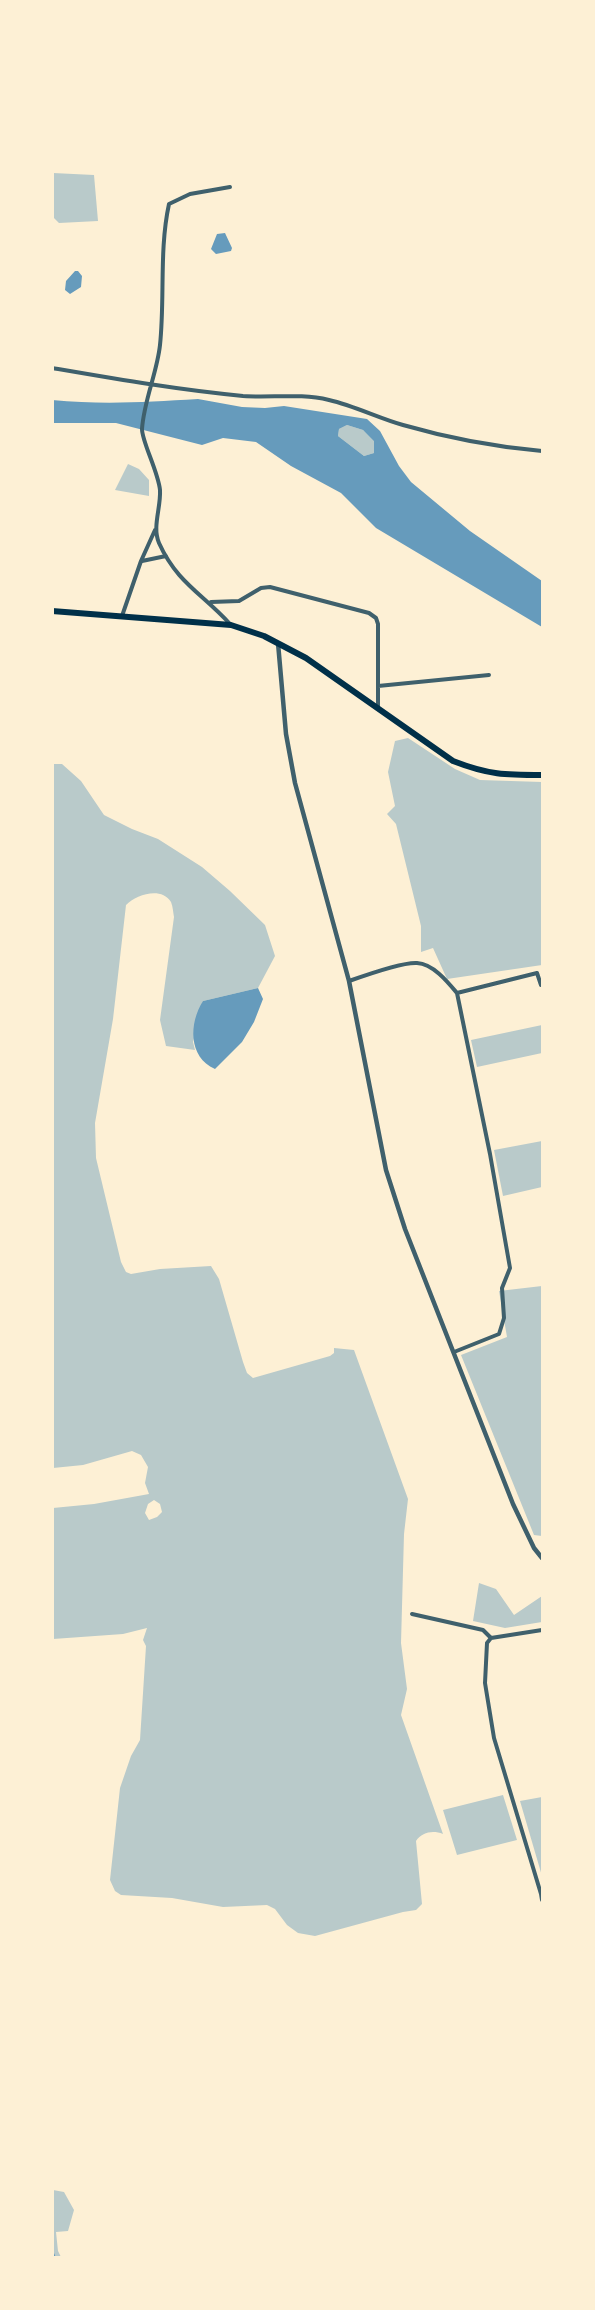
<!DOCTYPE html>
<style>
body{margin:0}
#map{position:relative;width:595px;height:2310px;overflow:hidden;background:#fdf0d5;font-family:Inter,sans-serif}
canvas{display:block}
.frame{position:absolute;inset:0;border:54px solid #fdf0d5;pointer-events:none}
</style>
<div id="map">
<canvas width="595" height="2310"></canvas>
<div class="frame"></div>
</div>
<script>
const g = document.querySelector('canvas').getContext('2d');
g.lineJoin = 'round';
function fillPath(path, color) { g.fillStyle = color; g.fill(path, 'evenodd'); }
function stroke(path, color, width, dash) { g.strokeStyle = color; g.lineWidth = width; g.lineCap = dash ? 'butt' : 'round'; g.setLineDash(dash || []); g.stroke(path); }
fillPath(new Path2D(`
 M 53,173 L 94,175 L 98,221 L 59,223 L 53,217 Z
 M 347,425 L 363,430 L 375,441 L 374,453 L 364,456 L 338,436 L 339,429 Z
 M 128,464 L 139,469 L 149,480 L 149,496 L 115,490 Z
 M 408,738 L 455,769 L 480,780 L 542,782 L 542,965 L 447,979 L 433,948 L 421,952 L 421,926 L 396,824 L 387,814 L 395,806 L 388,772 L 395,741 Z
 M 53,764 L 62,764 L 81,781 L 104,815 L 132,829 L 158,839 L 202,867 L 230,891 L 265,925 L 275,956 L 258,988 L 203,1001 L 193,1042 L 195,1050 L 166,1046 L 160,1020 L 174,917 C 173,912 173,907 171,902 C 161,886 136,895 126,905 L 113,1019 L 95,1123 L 96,1158 L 121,1262 L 126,1272 L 131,1274 L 160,1269 L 211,1266 L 219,1279 L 243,1362 L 247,1373 L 253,1378 L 330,1356 L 334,1353 L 334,1348 L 354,1350 L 408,1499 L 404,1534 L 401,1643 L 407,1689 L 401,1715 L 443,1834 C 433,1830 422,1832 416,1841 L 422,1904 L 416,1910 L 403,1912 L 315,1936 L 298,1933 L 287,1925 L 275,1909 L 267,1905 L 223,1907 L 172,1898 L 121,1895 L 115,1891 L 110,1880 L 120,1788 L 131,1756 L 140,1740 L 146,1646 L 143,1640 L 147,1628 L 123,1634 L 53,1639 L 53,1508 L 94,1504 L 149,1494 L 145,1483 L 148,1467 L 141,1455 L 132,1451 L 83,1465 L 53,1468 ZM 154,1500 L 160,1504 L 162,1512 L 157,1517 L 149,1520 L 145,1513 L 148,1504 Z
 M 542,1025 L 542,1053 L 477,1067 L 471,1040 Z
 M 542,1141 L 542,1187 L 503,1196 L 494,1150 Z
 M 542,1286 L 542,1536 L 534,1535 L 461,1355 L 507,1337 L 499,1291 Z
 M 479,1583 L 496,1589 L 514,1615 L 542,1596 L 542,1622 L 505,1628 L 473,1621 Z
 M 503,1795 L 517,1840 L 457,1855 L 443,1810 Z
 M 542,1797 L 542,1876 L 520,1801 Z
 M 53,2190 L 64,2192 L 74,2210 L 68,2231 L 56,2232 L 58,2251 L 61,2257 L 53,2257 Z`), '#b9caca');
fillPath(new Path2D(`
 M 225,233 L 232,248 L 231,251 L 216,254 L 211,249 L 217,234 Z
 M 75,271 L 78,271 L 82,276 L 81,287 L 70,294 L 65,290 L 66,281 Z
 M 198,399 L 242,407 L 265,408 L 284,406 L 367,419 L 380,431 L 399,466 L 411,482 L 470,531 L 542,581 L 542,627 L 376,528 L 341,493 L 291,466 L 256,442 L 223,438 L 202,445 L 116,423 L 53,423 L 52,400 C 104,405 147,402 198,399 ZM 347,425 L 363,430 L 374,441 L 374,453 L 364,456 L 338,436 L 339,429 Z
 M 258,988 L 263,999 L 254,1022 L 242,1042 L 215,1069 C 188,1057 189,1023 203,1001 Z`), '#669bbc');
stroke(new Path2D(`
 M 52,2251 L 55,2258`), '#669bbc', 2);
stroke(new Path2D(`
 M 230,187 L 190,194 L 169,204 C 159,250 165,298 160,345 C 157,373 144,400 142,429 C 142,442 158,471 160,490 C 161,508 152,527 159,543 C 177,583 203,594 230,624
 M 52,368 C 116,379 179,390 243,396 C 272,398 300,393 329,400 C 355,406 378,418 403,425 C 448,438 496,447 542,451
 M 142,561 L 166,556
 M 211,602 L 239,601 L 261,588 L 270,587 L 369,613 L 376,618 L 378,624 L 378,708
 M 122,616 L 141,561 L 155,530
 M 378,686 L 489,675
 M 349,981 C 363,976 404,962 417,963 C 433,964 447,981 457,993 L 490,1154 L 510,1268 L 502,1288 L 504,1318 L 499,1334 L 454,1352
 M 457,993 L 537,973 L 541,985
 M 412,1614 L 483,1630 L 491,1638 L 542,1630
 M 491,1638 L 487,1643 L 485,1683 L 494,1738 L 541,1894 L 542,1893
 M 541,1894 L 542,1900`), '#3f606c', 4);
stroke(new Path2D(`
 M 278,643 L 286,734 L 295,783 L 349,981 L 386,1170 L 405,1229 L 513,1504 L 534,1548 L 542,1558`), '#3f606c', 4.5);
stroke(new Path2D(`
 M 52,611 L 231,625 L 264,636 L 306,658 L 453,761 C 489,775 505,775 542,775`), '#003049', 6);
</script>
